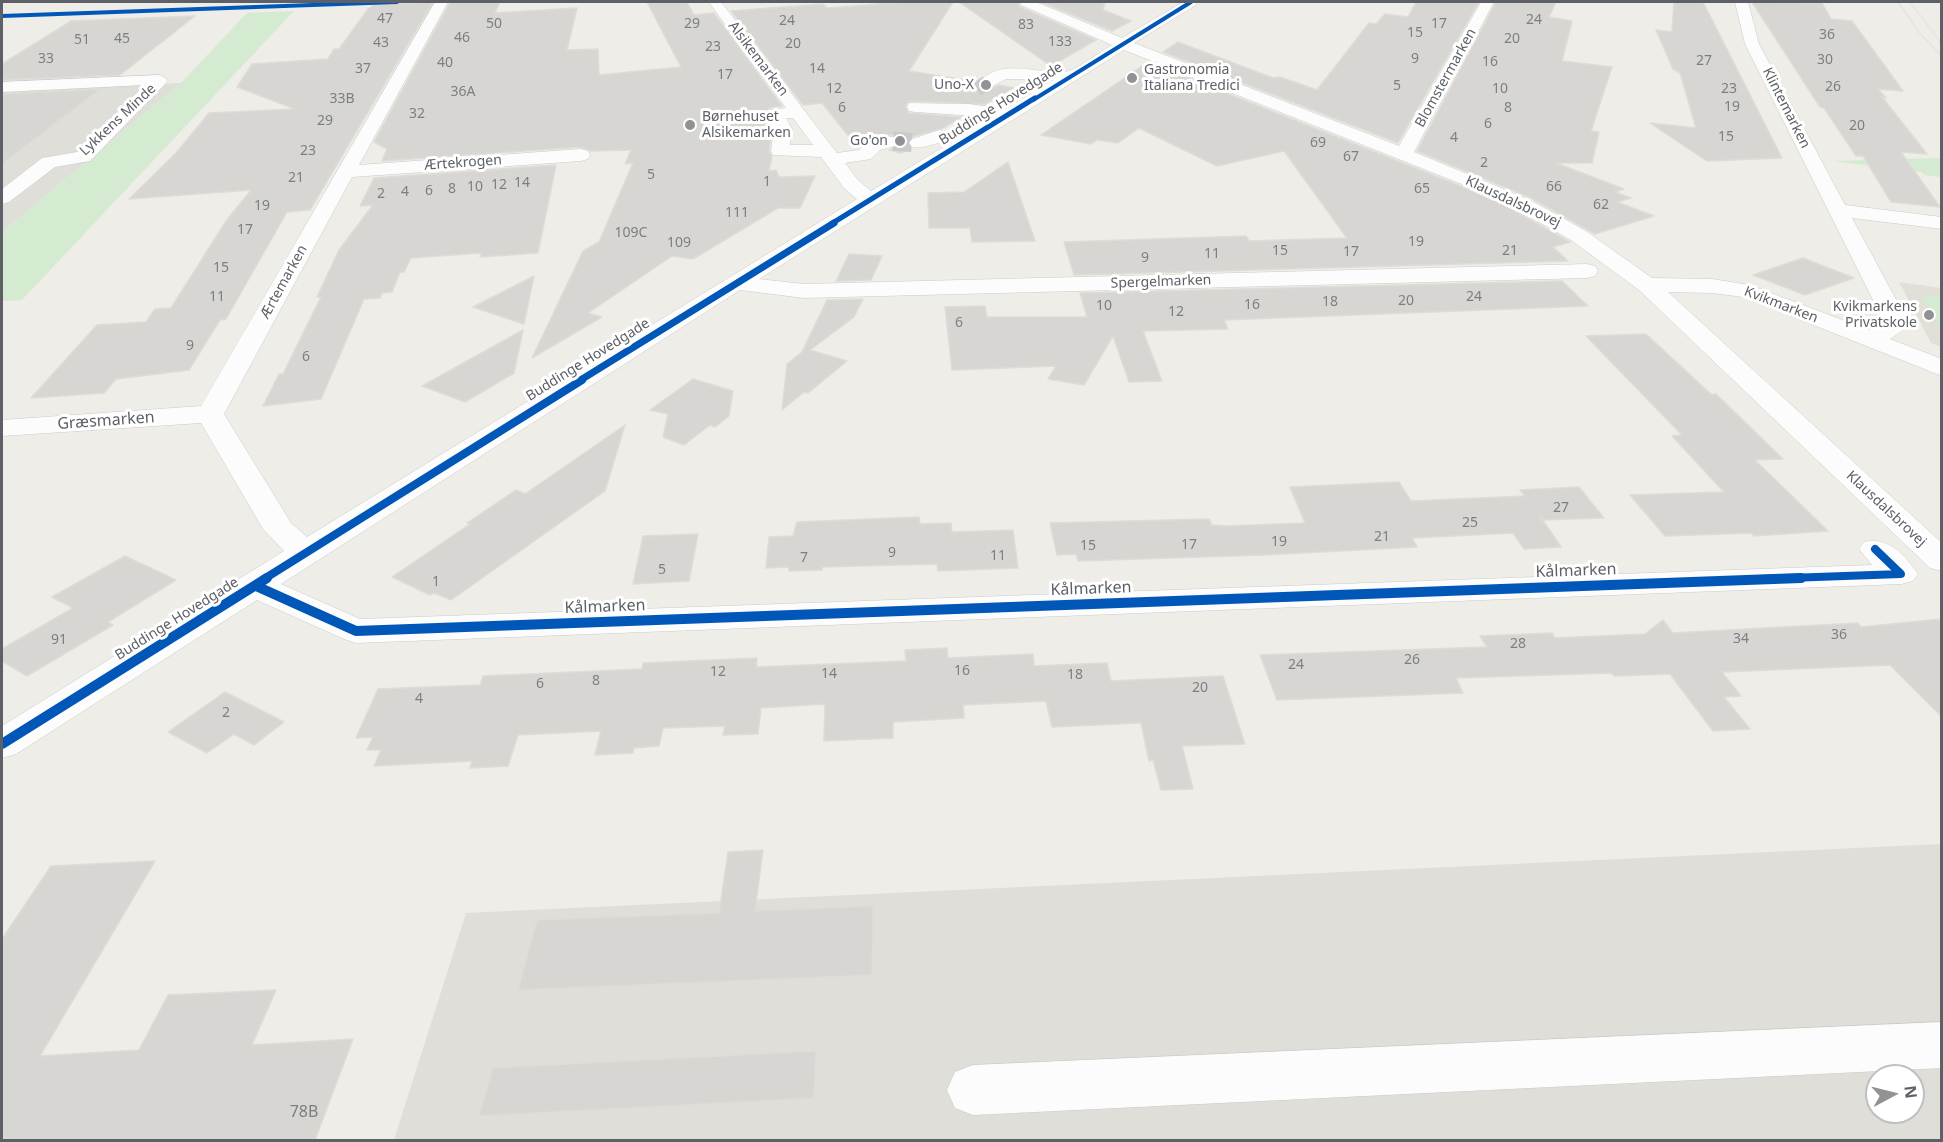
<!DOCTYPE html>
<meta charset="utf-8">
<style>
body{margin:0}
#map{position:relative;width:1943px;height:1142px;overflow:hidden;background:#eeede8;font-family:"Noto Sans",sans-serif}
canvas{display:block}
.frame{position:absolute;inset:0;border:3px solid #5d6167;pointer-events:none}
.north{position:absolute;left:1865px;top:1064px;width:60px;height:60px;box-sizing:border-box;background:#fff;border:2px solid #bec0c2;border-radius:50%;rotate:83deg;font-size:16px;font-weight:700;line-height:24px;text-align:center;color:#5d6167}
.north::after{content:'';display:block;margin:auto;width:21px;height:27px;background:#909294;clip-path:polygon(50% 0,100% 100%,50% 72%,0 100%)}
</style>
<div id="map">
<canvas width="1943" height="1142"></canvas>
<div class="frame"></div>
<div class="north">N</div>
</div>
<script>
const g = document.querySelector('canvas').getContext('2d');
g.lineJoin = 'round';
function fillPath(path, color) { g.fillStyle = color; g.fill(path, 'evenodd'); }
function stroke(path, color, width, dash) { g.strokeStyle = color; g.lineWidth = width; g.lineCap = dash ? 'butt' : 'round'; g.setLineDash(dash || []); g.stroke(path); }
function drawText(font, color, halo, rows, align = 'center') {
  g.font = font + ' "Noto Sans",sans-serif'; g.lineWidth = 6; g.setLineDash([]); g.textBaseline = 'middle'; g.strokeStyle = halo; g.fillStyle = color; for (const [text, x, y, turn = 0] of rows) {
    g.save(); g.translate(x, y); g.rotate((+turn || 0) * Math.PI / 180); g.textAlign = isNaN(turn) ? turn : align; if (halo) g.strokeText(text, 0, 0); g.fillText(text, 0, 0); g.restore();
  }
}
fillPath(new Path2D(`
 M 181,83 L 2,232 L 2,91 Z
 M 1941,844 L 1941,1140 L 394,1140 L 466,913 ZM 1877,1076 L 1913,1076 L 1913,1112 L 1877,1112 Z`), '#dfded9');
fillPath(new Path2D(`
 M 1899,282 L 1941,288 L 1941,347 L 1931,343 Z`), '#e1dfd8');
fillPath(new Path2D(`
 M 294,11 L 22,300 L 2,301 L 2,232 L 181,83 L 247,13 Z
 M 1941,158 L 1941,177 L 1924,175 L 1922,172 L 1832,161 Z
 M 1920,295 L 1941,297 L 1941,329 Z`), '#d4ebd1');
const building = new Path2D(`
 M 433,2 L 310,210 L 287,212 L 226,319 L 220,320 L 189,370 L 116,379 L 104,393 L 31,398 L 97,325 L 146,322 L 155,309 L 171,308 L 226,221 L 251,190 L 129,199 L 176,153 L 209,113 L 295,109 L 237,87 L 252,64 L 328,59 L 334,49 L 339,49 L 368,9 L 375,4 Z
 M 450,2 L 500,2 L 495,13 L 577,8 L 567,50 L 598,49 L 599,75 L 681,67 L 647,2 L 687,2 L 694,15 L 714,13 L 782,106 L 769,108 L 764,113 L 772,129 L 769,151 L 772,156 L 769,171 L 776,170 L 779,177 L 815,176 L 800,208 L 778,208 L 693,259 L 672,256 L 588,313 L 602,317 L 532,358 L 583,251 L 599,242 L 633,163 L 625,164 L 631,150 L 591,151 L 581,147 L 382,161 L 387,149 L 374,142 Z
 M 904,2 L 953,2 L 909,71 L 977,82 L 981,88 L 993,88 L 999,85 L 1014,88 L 985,104 L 909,101 L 905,106 L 909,113 L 962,117 L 943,128 L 911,137 L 907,143 L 910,148 L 901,153 L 889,150 L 900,147 L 904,142 L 899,135 L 886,135 L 867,140 L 862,145 L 854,143 L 822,103 L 803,105 L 731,11 L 823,4 L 827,8 Z
 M 959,2 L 1018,2 L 1020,7 L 1096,40 L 1051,66 Z
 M 1041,2 L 1105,2 L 1103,10 L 1131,21 L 1112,31 Z
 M 1416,2 L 1479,2 L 1398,143 L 1163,52 L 1178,42 L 1273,78 L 1280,77 L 1317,90 L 1369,23 L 1376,24 L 1385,14 L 1408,17 Z
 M 1496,2 L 1556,2 L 1549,17 L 1572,21 L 1562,61 L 1612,67 L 1591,131 L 1599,132 L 1592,163 L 1556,163 L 1624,189 L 1615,192 L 1631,198 L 1617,202 L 1654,216 L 1595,234 L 1531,198 L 1417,151 Z
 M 1674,2 L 1703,2 L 1782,158 L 1707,161 L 1650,123 L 1696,128 L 1680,73 L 1673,69 L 1656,30 L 1672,32 Z
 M 1752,2 L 1822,3 L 1831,19 L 1852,21 L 1903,91 L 1878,89 L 1886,98 L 1882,97 L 1927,154 L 1901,152 L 1940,207 L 1891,202 L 1863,156 L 1856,156 L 1824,108 L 1820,107 Z
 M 195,16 L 120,75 L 2,80 L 2,64 L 71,21 Z
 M 1148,62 L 1496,200 L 1570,242 L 1553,247 L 1568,261 L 1074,275 L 1064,242 L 1246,236 L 1249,241 L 1347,238 L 1284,151 L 1217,166 L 1139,128 L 1118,143 L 1097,140 L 1091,144 L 1041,135 Z
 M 100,89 L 2,164 L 2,94 Z
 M 1008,162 L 1035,241 L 972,242 L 970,228 L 929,228 L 928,193 L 964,192 Z
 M 556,165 L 538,253 L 480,257 L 481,253 L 411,258 L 404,272 L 400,272 L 392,292 L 382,293 L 380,298 L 364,299 L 321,399 L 263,406 L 279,374 L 283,374 L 321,297 L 317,297 L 339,250 L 373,205 L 360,206 L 374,178 Z
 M 849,254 L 882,256 L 871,280 L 836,281 Z
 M 1803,258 L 1854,278 L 1805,295 L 1753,275 Z
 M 534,276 L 524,324 L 473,307 Z
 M 1562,281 L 1588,306 L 1224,320 L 1228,329 L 1143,331 L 1162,381 L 1129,382 L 1113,336 L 1084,385 L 1048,379 L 1056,366 L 952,370 L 945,307 L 985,306 L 987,317 L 1087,317 L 1080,293 Z
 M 863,299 L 854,317 L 810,350 L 847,361 L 808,393 L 804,392 L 782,410 L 787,364 L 802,352 L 827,300 Z
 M 523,330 L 514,373 L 465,402 L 422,386 Z
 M 1646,334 L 1712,395 L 1716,394 L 1783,459 L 1755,460 L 1828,531 L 1754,536 L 1751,533 L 1665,536 L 1630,495 L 1724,492 L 1672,436 L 1682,435 L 1586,336 Z
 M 693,379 L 733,391 L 729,416 L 715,427 L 710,425 L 684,445 L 663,437 L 668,414 L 650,410 Z
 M 625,425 L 605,491 L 451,600 L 434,593 L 430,595 L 392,577 L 470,524 L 467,523 L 516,490 L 525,494 Z
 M 1399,482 L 1411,501 L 1525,496 L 1520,490 L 1579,487 L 1604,518 L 1542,520 L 1540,516 L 1561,547 L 1524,549 L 1513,533 L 1412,538 L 1417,547 L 1264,555 L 1078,561 L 1076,554 L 1057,555 L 1050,523 L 1209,519 L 1212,525 L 1226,526 L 1305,523 L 1290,487 Z
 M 919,517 L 920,524 L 951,523 L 952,532 L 1013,530 L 1018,568 L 938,571 L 937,564 L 822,567 L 822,570 L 789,571 L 789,567 L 766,568 L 769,537 L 793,536 L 797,522 Z
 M 698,534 L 689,581 L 633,584 L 643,536 Z
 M 125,556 L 176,580 L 108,622 L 113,625 L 27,676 L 2,661 L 2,649 L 73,608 L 52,597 Z
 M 1941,619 L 1941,716 L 1890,665 L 1722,672 L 1741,696 L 1724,697 L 1750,729 L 1713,731 L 1670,674 L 1614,676 L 1612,673 L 1456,678 L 1463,693 L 1277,700 L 1260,655 L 1487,647 L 1480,636 L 1552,633 L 1555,638 L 1645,634 L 1663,620 L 1673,633 L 1858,623 L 1861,627 Z
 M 947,648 L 948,658 L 1033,654 L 1034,666 L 1107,663 L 1111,681 L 1223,676 L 1245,744 L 1182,746 L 1193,789 L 1161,790 L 1153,760 L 1149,761 L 1141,723 L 1052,727 L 1046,701 L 963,705 L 964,718 L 893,722 L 893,738 L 824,741 L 825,704 L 761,708 L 758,734 L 723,735 L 725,726 L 663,728 L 659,746 L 634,748 L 633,753 L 595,755 L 601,731 L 518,735 L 508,766 L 470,768 L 472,761 L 374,766 L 381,750 L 367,750 L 373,737 L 356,738 L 378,689 L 480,685 L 483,676 L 642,669 L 643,663 L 757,658 L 756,667 L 906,661 L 905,650 Z
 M 225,692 L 284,722 L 254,745 L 234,734 L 207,753 L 168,732 Z
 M 763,850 L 755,911 L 873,906 L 872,975 L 518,990 L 537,920 L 719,913 L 728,852 Z
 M 155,861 L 40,1056 L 139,1050 L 168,995 L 276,990 L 252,1045 L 353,1039 L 315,1140 L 2,1140 L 2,939 L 51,866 Z
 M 816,1051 L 814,1098 L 479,1116 L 493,1068 Z`);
fillPath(building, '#d8d6d3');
stroke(building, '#dedcd7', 1.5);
stroke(new Path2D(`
 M 977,89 L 987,83`), '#cacac8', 15, [15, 8]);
stroke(new Path2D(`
 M 893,141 L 918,143`), '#cacac8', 19, [19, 9]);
const minor = new Path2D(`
 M 435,2 L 448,2 L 359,165 L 581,149 L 588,151 L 590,155 L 588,159 L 581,161 L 352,177 L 224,414 L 291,523 L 307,537 L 857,199 L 844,188 L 821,157 L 773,155 L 771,151 L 774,129 L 766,114 L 769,110 L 786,108 L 709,2 L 721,2 L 837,153 L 859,150 L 868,142 L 887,137 L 899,137 L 902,141 L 899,145 L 880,150 L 871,159 L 845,163 L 858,180 L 871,191 L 950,143 C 936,140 925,150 912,147 L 909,143 L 912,139 L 939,130 L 963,135 L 992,117 L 915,112 L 909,111 L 907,107 L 909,103 L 969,104 L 1006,109 L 1053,80 L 1006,79 L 993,86 L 981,86 L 979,83 C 999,57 1037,74 1064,72 C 1074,72 1101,51 1112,45 L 1021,5 L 1020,2 L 1036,2 L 1122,38 L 1183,2 L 1197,2 L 1196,5 L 1134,43 L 1399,146 L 1481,2 L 1494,2 L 1414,152 L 1530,200 L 1586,231 L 1652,278 L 1712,279 L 1750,285 L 1869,330 L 1881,323 L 1882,318 L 1745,44 L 1735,2 L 1748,2 L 1759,44 L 1845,205 L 1942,217 L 1942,229 L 1852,218 L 1906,318 L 1902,331 L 1890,339 L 1942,359 L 1942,376 L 1743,297 L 1712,293 L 1668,292 L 1942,543 L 1942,571 L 1930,568 L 1639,290 L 1571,240 L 1497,198 L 1124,50 L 759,279 L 804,284 L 1587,264 L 1595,266 L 1598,271 L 1595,276 L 1587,278 L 804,298 L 740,290 L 281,584 L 360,619 L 1872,565 L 1859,549 L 1864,542 C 1887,536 1905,555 1918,574 L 1913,581 L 1901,584 L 356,643 L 344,639 L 257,600 L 16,754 L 2,758 L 2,726 L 284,551 L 263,529 L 201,423 L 2,436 L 2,420 L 201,406 ZM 786,118 L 793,118 L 813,145 L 790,145 L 792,129 Z
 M 160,75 L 168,80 L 166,83 L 90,161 L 55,167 L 9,202 L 2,204 L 2,189 L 42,158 L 77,152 L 145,85 L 2,92 L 2,82 Z
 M 1942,1022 L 1942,1068 L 973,1115 L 955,1108 L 947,1090 L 955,1072 L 973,1065 Z`);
stroke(minor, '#cacac9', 1);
fillPath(minor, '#fcfcfc');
stroke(new Path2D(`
 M 1898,2 L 1918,31 L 1942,57
 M 1910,2 L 1942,44`), '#e4e4e4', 1.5);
stroke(new Path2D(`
 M 2,16 L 397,2
 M 1033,100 L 1191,2`), '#0057b8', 4);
stroke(new Path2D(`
 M 831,224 L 1035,98`), '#0057b8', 5);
stroke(new Path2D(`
 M 579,381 L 834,223`), '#0057b8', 7);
stroke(new Path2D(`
 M 264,579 L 582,380
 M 1760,579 L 1901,574 L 1875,549`), '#0057b8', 8);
stroke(new Path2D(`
 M 256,586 L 356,631 L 1801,578
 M 2,744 L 267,578`), '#0057b8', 10);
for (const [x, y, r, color] of [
 [1132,78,6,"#909294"],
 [986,85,6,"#909294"],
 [690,125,6,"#909294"],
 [900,141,6,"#909294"],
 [1929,315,6,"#909294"]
]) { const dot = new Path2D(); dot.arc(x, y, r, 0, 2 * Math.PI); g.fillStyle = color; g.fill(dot); stroke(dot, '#fff', 2); }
drawText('14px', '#7c7f82', null, [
 ["47",385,19],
 ["24",1534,20],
 ["24",787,21],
 ["50",494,24],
 ["29",692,24],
 ["17",1439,24],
 ["83",1026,25],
 ["15",1415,33],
 ["36",1827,35],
 ["46",462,38],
 ["45",122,39],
 ["20",1512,39],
 ["51",82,40],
 ["133",1060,42],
 ["43",381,43],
 ["20",793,44],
 ["23",713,47],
 ["33",46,59],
 ["9",1415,59],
 ["30",1825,60],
 ["27",1704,61],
 ["16",1490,62],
 ["40",445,63],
 ["37",363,69],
 ["14",817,69],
 ["17",725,75],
 ["5",1397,86],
 ["26",1833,87],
 ["12",834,89],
 ["10",1500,89],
 ["23",1729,89],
 ["36A",463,92],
 ["33B",342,99],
 ["19",1732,107],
 ["6",842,108],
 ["8",1508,108],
 ["32",417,114],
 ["29",325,121],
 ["6",1488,124],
 ["20",1857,126],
 ["15",1726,137],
 ["4",1454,138],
 ["69",1318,143],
 ["23",308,151],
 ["67",1351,157],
 ["2",1484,163],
 ["5",651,175],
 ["21",296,178],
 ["1",767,182],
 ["14",522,183],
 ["12",499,185],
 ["10",475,187],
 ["66",1554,187],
 ["8",452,189],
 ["65",1422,189],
 ["6",429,191],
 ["4",405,192],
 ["2",381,194],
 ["62",1601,205],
 ["19",262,206],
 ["111",737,213],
 ["17",245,230],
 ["109C",631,233],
 ["19",1416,242],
 ["109",679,243],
 ["15",1280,251],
 ["21",1510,251],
 ["17",1351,252],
 ["11",1212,254],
 ["9",1145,258],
 ["15",221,268],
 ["11",217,297],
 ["24",1474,297],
 ["20",1406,301],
 ["18",1330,302],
 ["16",1252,305],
 ["10",1104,306],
 ["12",1176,312],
 ["6",959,323],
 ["9",190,346],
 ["6",306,357],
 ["27",1561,508],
 ["25",1470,523],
 ["21",1382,537],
 ["19",1279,542],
 ["17",1189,545],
 ["15",1088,546],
 ["9",892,553],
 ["11",998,556],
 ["7",804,558],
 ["5",662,570],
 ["1",436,582],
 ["36",1839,635],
 ["34",1741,639],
 ["91",59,640],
 ["28",1518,644],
 ["26",1412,660],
 ["24",1296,665],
 ["16",962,671],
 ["12",718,672],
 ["14",829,674],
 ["18",1075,675],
 ["8",596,681],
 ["6",540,684],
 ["20",1200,688],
 ["4",419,699],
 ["2",226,713]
]);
drawText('14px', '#5d6167', '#fff', [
 ["Alsikemarken",758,59,53],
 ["Blomstermarken",1446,78,-61],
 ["Buddinge Hovedgade",1001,104,-32],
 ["Klintemarken",1786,108,63],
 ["Lykkens Minde",118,120,-43],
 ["Ærtekrogen",463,163,-4],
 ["Klausdalsbrovej",1513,202,25],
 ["Ærtemarken",284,282,-61],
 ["Spergelmarken",1161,282,-2],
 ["Kvikmarken",1781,305,21],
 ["Buddinge Hovedgade",588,360,-32],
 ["Klausdalsbrovej",1886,509,43],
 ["Buddinge Hovedgade",177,619,-32]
]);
drawText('14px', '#5d6167', '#fff', [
 ["Gastronomia",1144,70,"left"],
 ["Italiana Tredici",1144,86,"left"],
 ["Uno-X",974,85],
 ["Børnehuset",702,117,"left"],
 ["Alsikemarken",702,133,"left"],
 ["Go'on",888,141],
 ["Kvikmarkens",1917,307],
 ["Privatskole",1917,323]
], 'right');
drawText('16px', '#5d6167', '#fff', [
 ["Græsmarken",106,421,-4],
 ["Kålmarken",1576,571,-2],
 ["Kålmarken",1091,589,-2],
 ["Kålmarken",605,607,-2]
]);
drawText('16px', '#7c7f82', null, [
 ["78B",304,1112]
]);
</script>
